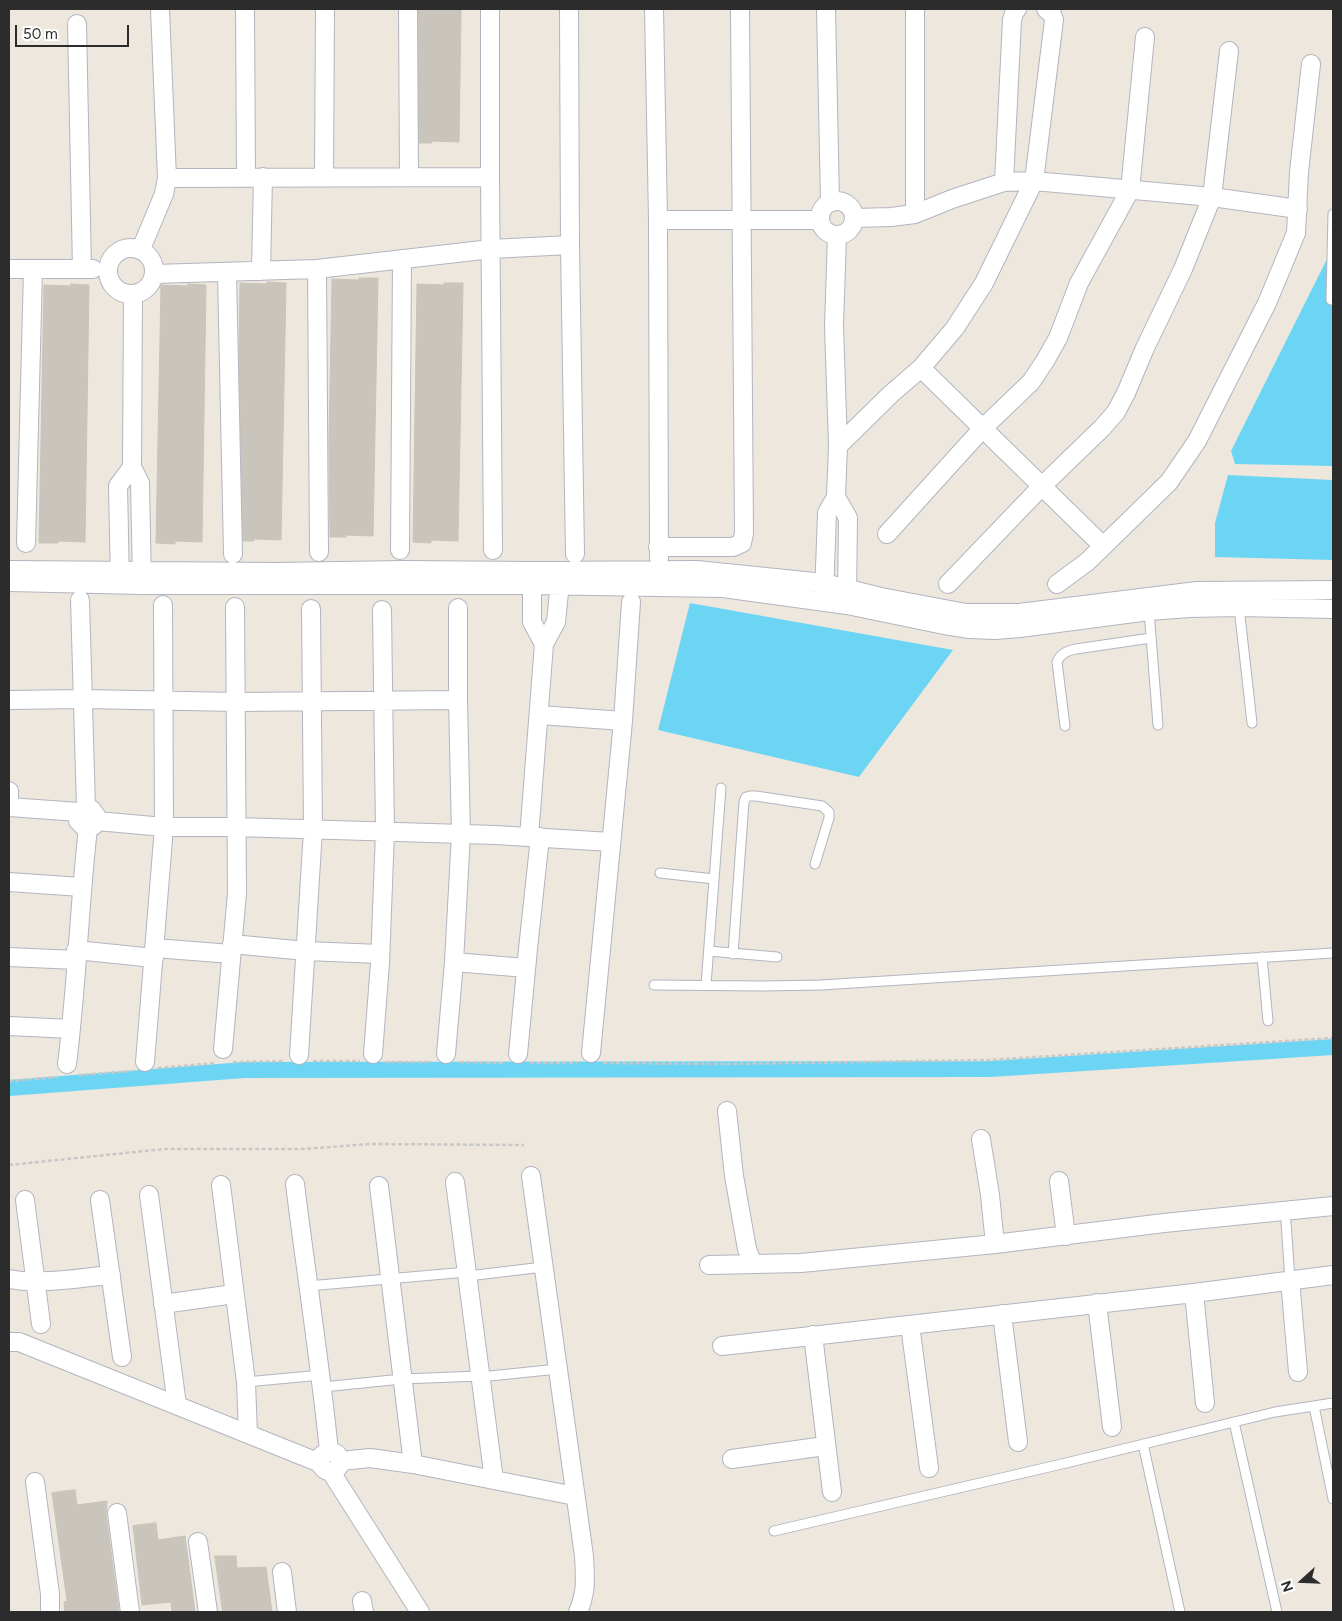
<!DOCTYPE html>
<style>
body{margin:0}
#map{position:relative;width:1342px;height:1621px;overflow:hidden;background:#eee7de;font-family:Figtree,sans-serif}
canvas{display:block}
.frame{position:absolute;inset:0;border:10px solid #2c2c2c;pointer-events:none}
.north{position:absolute;left:1277px;top:1556px;width:50px;height:50px;-webkit-text-stroke:4px #fff;paint-order:stroke;rotate:250deg;font-size:14px;font-weight:700;line-height:20px;text-align:center;color:#2c2c2c}
.north::after{content:'';display:block;margin:auto;width:18px;height:22px;background:#2c2c2c;clip-path:polygon(50% 0,100% 100%,50% 72%,0 100%)}
.scale{position:absolute;left:15px;top:25px;width:114px;height:22px;box-sizing:border-box;border:2px solid #2c2c2c;border-top:0;padding-left:6px;font-size:15px;line-height:18px;white-space:nowrap;color:#2c2c2c;-webkit-text-stroke:4px #fff;paint-order:stroke}
</style>
<div id="map">
<canvas width="1342" height="1621"></canvas>
<div class="frame"></div>
<div class="north">N</div>
<div class="scale">50 m</div>
</div>
<script>
const g = document.querySelector('canvas').getContext('2d');
g.lineJoin = 'round';
function fillPath(path, color) { g.fillStyle = color; g.fill(path, 'evenodd'); }
function stroke(path, color, width, dash) { g.strokeStyle = color; g.lineWidth = width; g.lineCap = dash ? 'butt' : 'round'; g.setLineDash(dash || []); g.stroke(path); }
fillPath(new Path2D(`
 M 1333,247 L 1333,466 L 1235,464 L 1231,451 Z
 M 1228,475 L 1333,480 L 1333,560 L 1215,557 L 1215,523 Z
 M 690,603 L 953,650 L 859,777 L 658,730 Z`), '#6dd5f4');
stroke(new Path2D(`
 M 9,1088 L 244,1070 L 990,1069 L 1333,1047`), '#6dd5f4', 16);
const building = new Path2D(`
 M 419,9 L 461,9 L 459,142 L 432,141 L 432,143 L 419,143 Z
 M 359,278 L 378,278 L 373,536 L 346,535 L 346,537 L 330,537 L 329,441 L 332,279 L 359,280 Z
 M 267,282 L 286,283 L 281,540 L 254,539 L 254,541 L 243,541 L 239,351 L 240,283 L 267,284 Z
 M 444,283 L 463,283 L 458,541 L 431,540 L 431,543 L 413,542 L 417,284 L 444,285 Z
 M 71,284 L 89,285 L 85,542 L 58,541 L 58,543 L 39,543 L 44,285 L 71,286 Z
 M 188,284 L 206,285 L 202,542 L 175,541 L 175,544 L 156,543 L 161,285 L 188,286 Z
 M 75,1490 L 77,1505 L 107,1501 L 106,1514 L 119,1612 L 65,1612 L 64,1602 L 67,1601 L 52,1493 Z
 M 156,1523 L 158,1540 L 185,1536 L 195,1612 L 172,1612 L 171,1602 L 142,1605 L 133,1526 Z
 M 215,1556 L 236,1556 L 237,1568 L 266,1567 L 272,1612 L 223,1612 Z`);
fillPath(building, '#c9c5bc');
stroke(building, '#cac3b7', 1);
const lane = new Path2D(`
 M 1333,214 L 1331,300 L 1333,300
 M 1239,607 L 1252,723
 M 1149,611 L 1158,725
 M 1065,726 L 1057,662 C 1061,653 1067,651 1076,649 L 1151,638
 M 660,873 L 714,879
 M 709,951 L 777,957
 M 733,954 L 744,802 L 746,797 L 750,796 L 756,796 L 822,806 L 829,812 L 829,818 L 815,864
 M 1262,957 L 1268,1021
 M 654,985 L 763,986 L 821,985 L 1333,953
 M 706,985 L 721,788
 M 1286,1222 L 1290,1280
 M 468,1276 L 543,1267
 M 308,1286 L 467,1272
 M 480,1377 L 558,1369
 M 246,1382 L 321,1375
 M 323,1387 L 402,1379 L 480,1376
 M 1314,1406 L 1333,1499
 M 1234,1422 L 1277,1612
 M 1143,1444 L 1180,1612
 M 774,1531 L 1066,1463 L 1275,1412 L 1333,1403`);
const street = new Path2D(`
 M 245,9 L 246,177
 M 408,9 L 409,177
 M 490,9 L 490,177 L 493,550
 M 569,9 L 570,245 L 575,554
 M 654,9 L 658,220 L 659,558
 M 826,9 L 830,203
 M 77,24 L 82,269
 M 324,177 L 325,9
 M 167,178 L 490,177
 M 1004,182 L 1012,20 L 1015,10 L 1017,9
 M820 218a17 17 0 1 1 34 0a17 17 0 1 1-34 0Z
 M 915,214 L 915,9
 M 855,218 L 891,217 L 915,214 L 952,199 L 1004,182 L 1034,181 L 1212,197 L 1298,209
 M 658,220 L 820,220
 M108 271a23 23 0 1 1 46 0a23 23 0 1 1-46 0Z
 M 141,249 L 164,194 L 167,178 L 160,9
 M 9,269 L 93,269
 M 317,269 L 319,552
 M 261,271 L 263,177
 M 227,272 L 233,554
 M 154,274 L 317,269 L 491,249 L 570,245
 M 133,294 L 132,467 L 140,483 L 142,582
 M 921,368 L 1103,546
 M 838,446 L 891,394 L 921,368 L 955,328 L 984,283 L 1034,181 L 1054,20 L 1052,14 L 1046,9
 M 836,497 L 848,518 L 847,599
 M 887,534 L 983,428 L 1031,382 L 1045,361 L 1058,338 L 1079,283 L 1130,190 L 1145,37
 M 26,543 L 33,269
 M 658,547 L 733,547 L 742,543 L 744,533 L 740,9
 M 400,550 L 402,259
 M 9,570 L 276,572 L 405,570 L 532,571 L 697,570 L 824,583 L 881,597 L 966,613 L 1019,613 L 1197,591 L 1333,590
 M 532,575 L 532,622 L 544,644
 M 9,582 L 142,585 L 532,585 L 723,588 L 847,605 L 944,625 L 970,629 L 995,630 L 1020,628 L 1149,611 L 1189,608 L 1239,607 L 1333,609
 M 120,583 L 118,486 L 132,467
 M 948,584 L 1042,486 L 1102,428 L 1116,412 L 1126,393 L 1145,348 L 1183,269 L 1212,197 L 1229,51
 M 1057,584 L 1087,562 L 1169,482 L 1197,441 L 1267,303 L 1296,233 L 1299,172 L 1311,64
 M 824,595 L 827,513 L 836,497 L 838,446 L 834,326 L 837,236
 M 80,600 L 86,808
 M 9,700 L 83,699 L 237,702 L 458,700
 M 540,715 L 623,721
 M 9,791 L 9,807 L 79,812 L 86,808 L 91,809 L 97,817 C 97,825 92,829 84,827 L 78,821 L 79,812
 M 97,821 L 164,827 L 237,827 L 495,835 L 611,842
 M 529,837 L 544,644 L 556,622 L 561,573
 M 9,882 L 81,887
 M 232,944 L 306,951 L 380,954
 M 155,948 L 231,954
 M 76,950 L 154,958
 M 9,957 L 76,960
 M 454,962 L 526,968
 M 9,1026 L 71,1029
 M 223,1049 L 237,893 L 235,607
 M 591,1053 L 623,721 L 631,602
 M 373,1054 L 380,963 L 385,832 L 382,610
 M 446,1054 L 454,962 L 461,834 L 458,700 L 458,608
 M 518,1054 L 528,949 L 540,837
 M 299,1055 L 313,830 L 311,609
 M 145,1062 L 164,827 L 163,605
 M 67,1064 C 77,986 79,907 88,828
 M 727,1111 L 734,1176 L 747,1249 L 753,1264
 M 981,1139 L 990,1195 L 995,1244
 M 531,1176 L 584,1556 C 585,1579 587,1591 578,1612
 M 1059,1181 L 1066,1236
 M 455,1182 L 494,1480
 M 295,1184 C 306,1273 320,1362 329,1451
 M 221,1185 L 246,1382 L 248,1434
 M 379,1186 L 413,1464
 M 149,1195 L 177,1405
 M 25,1200 L 41,1324
 M 100,1200 L 122,1357
 M 709,1265 L 801,1263 L 995,1244 L 1164,1223 L 1333,1206
 M 9,1279 C 41,1285 78,1278 111,1275
 M 1290,1280 L 1298,1372
 M 1194,1293 L 1205,1403
 M 1097,1303 L 1112,1427
 M 163,1304 L 234,1294
 M 1002,1314 L 1018,1442
 M 910,1325 L 929,1468
 M 813,1335 L 832,1492
 M 9,1342 L 19,1342 L 320,1463 C 325,1475 338,1474 341,1461 L 337,1454 L 329,1451 L 322,1455 L 320,1463
 M 722,1346 L 1194,1293 L 1333,1275
 M 732,1459 L 825,1446
 M 341,1461 L 370,1458 L 413,1464 L 575,1496
 M 331,1472 L 420,1612
 M 35,1482 L 50,1594 L 50,1612
 M 117,1513 L 130,1612
 M 198,1542 L 208,1612
 M 282,1572 L 287,1612
 M 362,1601 L 364,1612`);
stroke(lane, '#b2b5c0', 11);
stroke(street, '#b2b5c0', 20);
stroke(new Path2D(`
 M 313,1061 L 360,1061
 M 233,1062 L 285,1061
 M 385,1062 L 432,1062
 M 460,1062 L 505,1063
 M 530,1063 L 577,1063
 M 603,1063 L 726,1064 L 989,1060 L 1333,1038
 M 158,1068 L 215,1063
 M 79,1075 L 133,1071
 M 9,1081 L 58,1077
 M 9,1165 L 164,1149 L 303,1149 L 371,1144 L 524,1145`), '#c8c8c8', 2.5, [4, 2.5]);
stroke(lane, '#fff', 9);
stroke(street, '#fff', 18);
</script>
